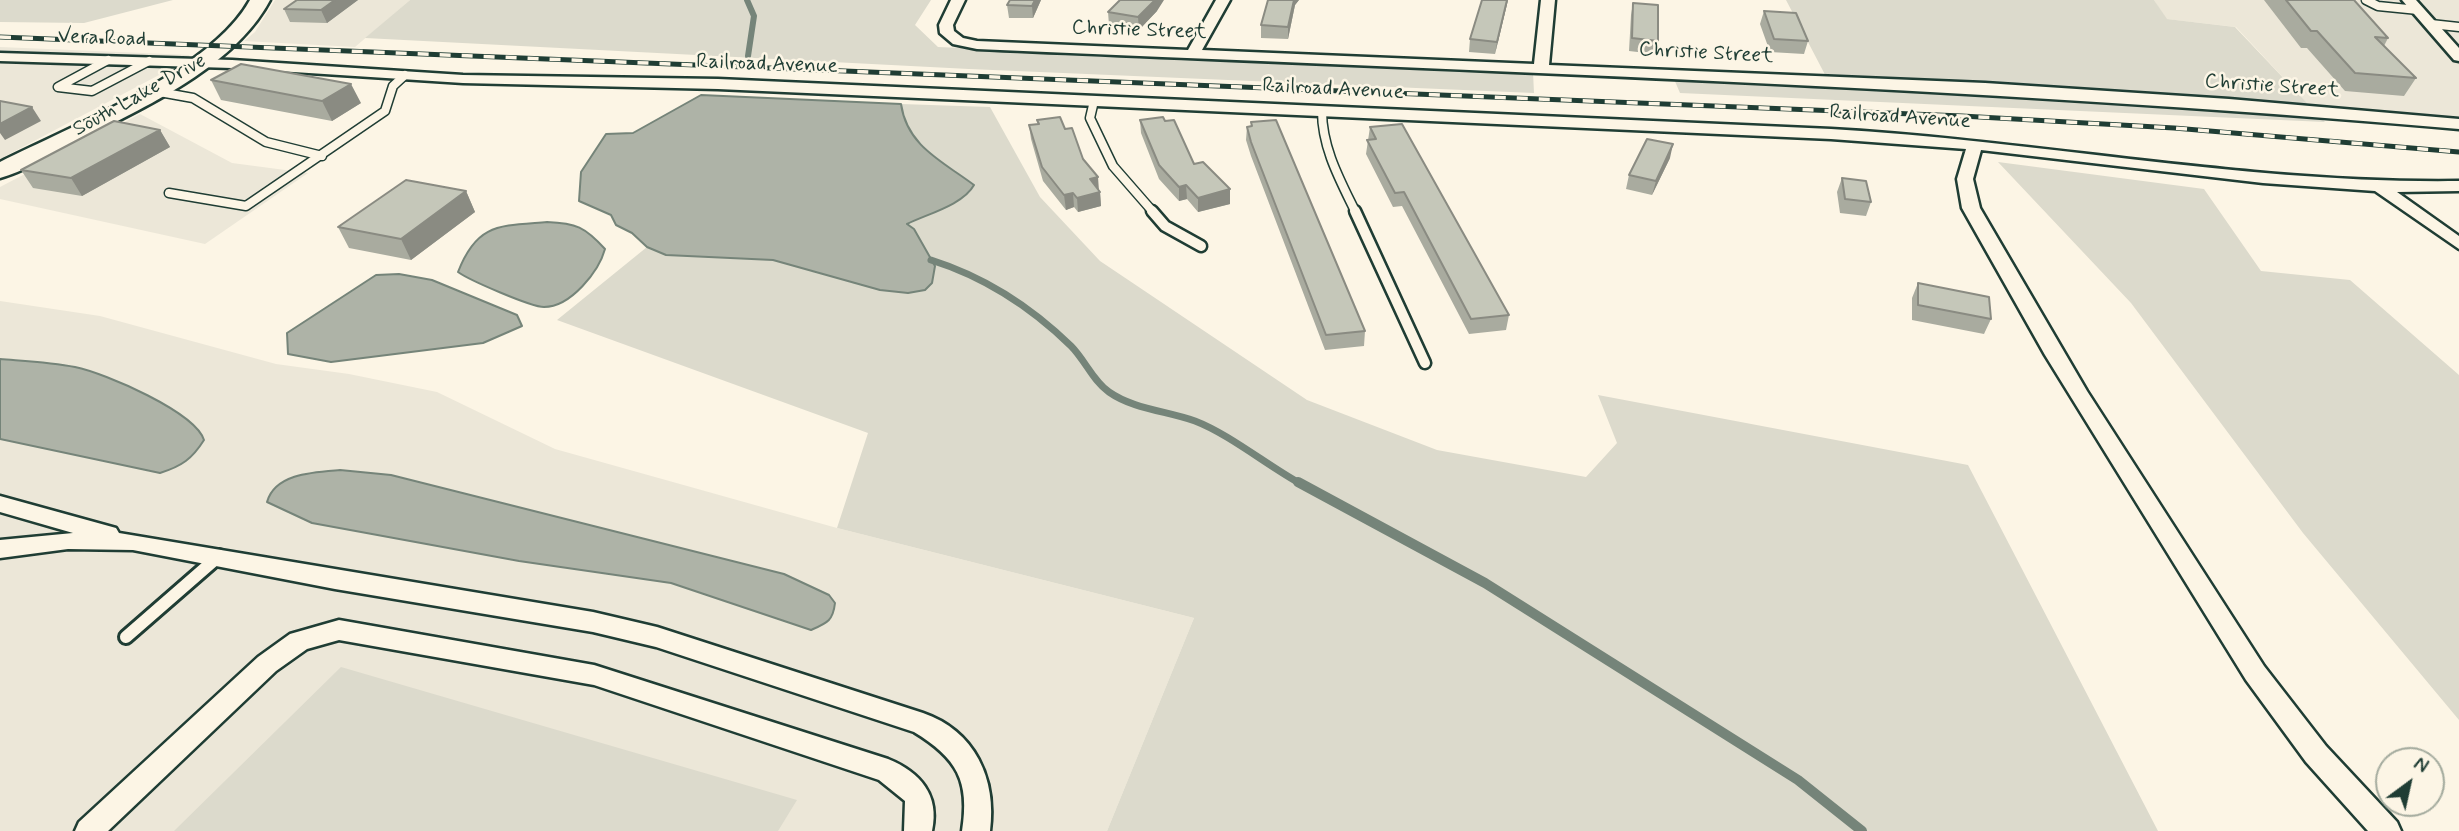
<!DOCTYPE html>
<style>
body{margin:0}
#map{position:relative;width:2459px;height:831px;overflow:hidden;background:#fcf5e5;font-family:Mynerve,sans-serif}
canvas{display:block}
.north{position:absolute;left:2375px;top:747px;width:70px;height:70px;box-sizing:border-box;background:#fcf5e5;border:2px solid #a4ab9e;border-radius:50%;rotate:33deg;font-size:19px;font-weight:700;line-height:28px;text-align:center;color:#1f3d34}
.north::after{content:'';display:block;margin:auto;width:24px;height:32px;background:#1f3d34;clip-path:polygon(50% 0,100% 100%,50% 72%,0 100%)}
</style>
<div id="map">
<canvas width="2459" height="831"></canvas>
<div class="north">N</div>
</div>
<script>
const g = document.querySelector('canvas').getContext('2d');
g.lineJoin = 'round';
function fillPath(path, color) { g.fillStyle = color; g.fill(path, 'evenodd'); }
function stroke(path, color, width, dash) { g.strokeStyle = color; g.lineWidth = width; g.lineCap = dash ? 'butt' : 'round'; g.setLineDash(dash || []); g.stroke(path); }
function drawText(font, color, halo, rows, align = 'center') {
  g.font = font + ' Mynerve,sans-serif'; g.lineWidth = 5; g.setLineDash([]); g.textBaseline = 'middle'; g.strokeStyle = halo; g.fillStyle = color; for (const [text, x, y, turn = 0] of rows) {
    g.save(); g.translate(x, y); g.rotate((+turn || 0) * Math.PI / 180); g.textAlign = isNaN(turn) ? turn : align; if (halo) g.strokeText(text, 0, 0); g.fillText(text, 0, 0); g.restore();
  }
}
fillPath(new Path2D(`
 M 275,0 L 410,0 L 355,47 L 244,41 L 255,32 Z
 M 2154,0 L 2459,0 L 2459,129 L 2319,116 L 2236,27 L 2166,19 Z
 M 0,47 L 190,55 L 161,74 L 0,159 Z
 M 140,114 L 232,163 L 308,173 L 205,244 L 0,199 L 0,187 Z
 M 0,301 L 100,316 L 276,364 L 349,374 L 437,392 L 555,449 L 837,528 L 1194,618 L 1107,831 L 0,831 Z`), '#ece7d8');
fillPath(new Path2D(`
 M 0,0 L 173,0 L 84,23 L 0,22 Z
 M 410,0 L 931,0 L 915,25 L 938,47 L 1533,72 L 1534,93 L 969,69 L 365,38 Z
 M 1786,0 L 2154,0 L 2167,19 L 2235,27 L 2325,122 L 1680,93 L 1674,79 L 1832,88 Z
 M 901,104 L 990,107 L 1040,197 L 1100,261 L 1307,400 L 1437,450 L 1586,477 L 1617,443 L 1598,395 L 1968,465 L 2158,831 L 1107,831 L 1194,618 L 837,528 L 868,433 L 557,320 L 647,247 C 688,263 733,252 776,261 C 820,270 862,287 908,293 L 935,266 L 914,229 L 906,224 L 957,200 L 956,171 C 928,156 906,136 901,104 Z
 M 1998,162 L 2204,189 L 2261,271 L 2350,280 L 2459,375 L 2459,720 L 2303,533 L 2131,303 Z
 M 341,667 L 797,800 L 778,831 L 174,831 Z`), '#dcdacc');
const water = new Path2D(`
 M 701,95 L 901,104 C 907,146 942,161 974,185 C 963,205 927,214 907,224 L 914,229 L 935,266 L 932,283 L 925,290 L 908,293 L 880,290 L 773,260 L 666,255 L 647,247 L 632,233 L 616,225 L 611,215 L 579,201 L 581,172 L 606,134 L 633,133 Z
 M 547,222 C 576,223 585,227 605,249 C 599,271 571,307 544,307 C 531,307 469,280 458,272 C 477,223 499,226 547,222 Z
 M 399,274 L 432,280 L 517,315 L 522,326 L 483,343 L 331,362 L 288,354 L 287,333 L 376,275 Z
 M 0,359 C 25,361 51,362 75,367 C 105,373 195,412 204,440 C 192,459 182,466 160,473 L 0,439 Z
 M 340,470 L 391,475 L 784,574 L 829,595 L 835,603 C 833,621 827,623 811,630 L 671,583 L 519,561 L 312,523 L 267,502 C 275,473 315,472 340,470 Z`);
fillPath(water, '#aeb3a7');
stroke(water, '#758479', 2);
stroke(new Path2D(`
 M 747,0 L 754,16 L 748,56`), '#758479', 6);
stroke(new Path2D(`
 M 931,260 C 985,277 1031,307 1071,346 C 1085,360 1093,381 1109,392 C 1133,409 1167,411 1195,421 C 1229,434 1268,466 1301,484`), '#758479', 7);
stroke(new Path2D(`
 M 1298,482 L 1485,583 L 1798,780 L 1862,831`), '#758479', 10);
const serviceFar2 = new Path2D(`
 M 2366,0 L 2378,6 L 2418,10
 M 2431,24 L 2459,27
 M 108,60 L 58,87 L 92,91 L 149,61
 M 154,91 L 193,98 L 266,142 L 322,156
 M 1094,101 L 1090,118 L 1113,166 L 1154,213
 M 1322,111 C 1322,148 1340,180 1356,213
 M 169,193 L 246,206 L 385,111 L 393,86 L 405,75`);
const serviceFar1 = new Path2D(`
 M 1152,211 L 1165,226 L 1201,246
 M 1355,211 L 1425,363`);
const service = new Path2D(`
 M 126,637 L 219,556`);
const minor = new Path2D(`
 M 951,0 L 965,0 L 953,25 L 954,31 L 963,38 L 977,41 L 1188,50 L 1216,0 L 1230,0 L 1202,50 L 1534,64 L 1541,0 L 1555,0 L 1549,65 L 1985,83 L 2229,99 L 2459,119 L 2459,129 C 1966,86 1471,71 977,49 L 953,44 L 940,33 L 939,25 Z
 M 2402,0 L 2416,0 L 2459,48 L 2459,61 L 2454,60 Z
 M 0,53 L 232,60 L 463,75 L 718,79 L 1831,129 C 2041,141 2248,184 2459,181 L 2459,191 L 2397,192 L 2459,236 L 2459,249 L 2375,191 L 2263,183 L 1981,150 L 1973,179 L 1980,208 L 2087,391 L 2264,666 L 2326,746 L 2397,822 L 2401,831 L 2368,831 L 2306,762 L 2246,680 L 2045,355 L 1962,208 L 1957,179 L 1966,149 L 1831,139 L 718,89 L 463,83 L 232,68 L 0,61 Z
 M 0,496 L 116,528 L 119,533 L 593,612 L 657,627 L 923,713 C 975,731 997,779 990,831 L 962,831 C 970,781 957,758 914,732 L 656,647 L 593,632 L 335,589 L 133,550 L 68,549 L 0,558 L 0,540 L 73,533 L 0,512 Z
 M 339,620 L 594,665 L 888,759 C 920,772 940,795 932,831 L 904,831 L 905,801 L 879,780 L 594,685 L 339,640 L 307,649 L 276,671 L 108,831 L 75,831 L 79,822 L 258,657 L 290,634 Z`);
const secondary = new Path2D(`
 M 250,0 L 270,0 C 233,70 136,111 68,146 C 46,157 23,172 0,178 L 0,162 C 72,126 212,70 250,0 Z`);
stroke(serviceFar2, '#1f3d34', 11);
stroke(serviceFar1, '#1f3d34', 15);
stroke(service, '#1f3d34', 18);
stroke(minor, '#1f3d34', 5);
stroke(secondary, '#1f3d34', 5);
stroke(serviceFar2, '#fcf5e5', 8);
stroke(serviceFar1, '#fcf5e5', 10);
stroke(service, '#fcf5e5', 12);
fillPath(minor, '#fcf5e5');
fillPath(secondary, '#fcf5e5');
const rail = new Path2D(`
 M 0,37 L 1962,116 L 2174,128 L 2459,152`);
stroke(rail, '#1f3d34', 5);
stroke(rail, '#fcf5e5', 3.5, [11]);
fillPath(new Path2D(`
 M 297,0 L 358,0 L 327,23 L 290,22 L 284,9 Z
 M 1010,0 L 1041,0 L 1033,18 L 1009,18 L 1007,5 Z
 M 1268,0 L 1299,0 L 1295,5 L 1288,39 L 1261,38 L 1261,25 Z
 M 1482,0 L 1508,0 L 1495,54 L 1469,52 L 1470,39 Z
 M 2264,0 L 2354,0 L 2388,38 L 2384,46 L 2416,78 L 2404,96 L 2345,91 L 2307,48 L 2301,48 Z
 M 1633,3 L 1658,41 L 1655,54 L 1629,51 L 1631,15 Z
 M 1157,11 L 1139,30 L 1109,25 L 1108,12 Z
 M 1764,11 L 1808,41 L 1804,54 L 1770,52 L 1760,24 Z
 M 211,80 L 361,103 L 332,121 L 221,100 Z
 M 1037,120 L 1065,129 L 1083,159 L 1100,192 L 1101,206 L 1078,212 L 1074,207 L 1066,210 L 1043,181 L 1031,139 L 1029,125 L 1038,124 Z
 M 1140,120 L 1194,164 L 1230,204 L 1198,212 L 1187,199 L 1179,201 L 1159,179 L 1141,133 Z
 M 1251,122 L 1365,331 L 1364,346 L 1325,350 L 1251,156 L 1246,140 L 1247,127 L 1251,126 Z
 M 1370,127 L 1509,315 L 1506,330 L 1469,334 L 1402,206 L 1393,207 L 1366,154 Z
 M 160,130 L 170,147 L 82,196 L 33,188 L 21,170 Z
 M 1670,158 L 1652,195 L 1626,189 L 1629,175 Z
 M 1842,178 L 1871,202 L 1866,216 L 1840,213 L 1837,192 Z
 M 466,191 L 475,212 L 411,260 L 349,248 L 338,227 Z
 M 1918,283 L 1991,319 L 1984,334 L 1912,320 L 1912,298 Z`), '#a9ab9f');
fillPath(new Path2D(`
 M 335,0 L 358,0 L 327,23 L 321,10 Z
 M 1035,0 L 1041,0 L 1033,18 L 1032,6 Z
 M 1155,0 L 1164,0 L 1157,11 L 1139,30 L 1138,17 Z
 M 1294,0 L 1299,0 L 1295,5 L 1288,39 L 1288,27 Z
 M 1507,0 L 1508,0 L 1495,54 L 1497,42 Z
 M 351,84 L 361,103 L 332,121 L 322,101 Z
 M 32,107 L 41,121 L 5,140 L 0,133 L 0,124 Z
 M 160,130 L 170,147 L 82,196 L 71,178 Z
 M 1673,144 L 1670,158 L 1652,195 L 1656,181 Z
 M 1098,177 L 1099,191 L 1090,179 Z
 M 1186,185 L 1187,199 L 1179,201 L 1179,187 Z
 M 1230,189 L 1230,204 L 1198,212 L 1198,198 Z
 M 466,191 L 475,212 L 411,260 L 401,239 Z
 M 1100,192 L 1101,206 L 1078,212 L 1077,198 Z
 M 1073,193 L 1074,207 L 1066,210 L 1064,195 Z`), '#8a8b82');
const building = new Path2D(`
 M 297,0 L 335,0 L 321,10 L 284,9 Z
 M 1010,0 L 1035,0 L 1032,6 L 1007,5 Z
 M 1120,0 L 1155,0 L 1138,17 L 1108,12 Z
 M 1268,0 L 1294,0 L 1288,27 L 1261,25 Z
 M 1482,0 L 1507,0 L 1497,42 L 1470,39 Z
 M 2286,0 L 2354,0 L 2388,38 L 2375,37 L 2416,78 L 2355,73 L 2317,31 L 2311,31 Z
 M 1633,3 L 1658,5 L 1658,41 L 1632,38 Z
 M 1764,11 L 1796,13 L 1808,41 L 1774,39 Z
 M 241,64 L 351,84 L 322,101 L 211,80 Z
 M 0,101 L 32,107 L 0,124 Z
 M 1060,117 L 1065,129 L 1072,128 L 1083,159 L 1098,177 L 1090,179 L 1100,192 L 1077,198 L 1073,193 L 1064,195 L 1042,167 L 1029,125 L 1039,124 L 1037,120 Z
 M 1163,117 L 1165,121 L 1174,120 L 1194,164 L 1203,162 L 1230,189 L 1198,198 L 1186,185 L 1179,187 L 1159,165 L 1140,120 Z
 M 1276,120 L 1365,331 L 1326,335 L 1251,142 L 1247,127 L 1252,126 L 1251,122 Z
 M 114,121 L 160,130 L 71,178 L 21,170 Z
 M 1402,124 L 1509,315 L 1471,319 L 1404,192 L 1395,193 L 1367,140 L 1376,139 L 1370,127 Z
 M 1647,139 L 1673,144 L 1656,181 L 1629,175 Z
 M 1842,178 L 1866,181 L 1871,202 L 1845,199 Z
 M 406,180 L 466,191 L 401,239 L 338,227 Z
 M 1918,283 L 1989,297 L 1991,319 L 1918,305 Z`);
fillPath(building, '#c5c7b9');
stroke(building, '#8a8b82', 2);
drawText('21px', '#1f3d34', '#fcf5e5', [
 ["Christie Street",1139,31,2],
 ["Vera Road",102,39,2],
 ["Christie Street",1706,54,3],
 ["Railroad Avenue",767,65,2],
 ["Christie Street",2272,87,4],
 ["Railroad Avenue",1333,90,3],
 ["South Lake Drive",140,96,-29],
 ["Railroad Avenue",1900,118,4]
]);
</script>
